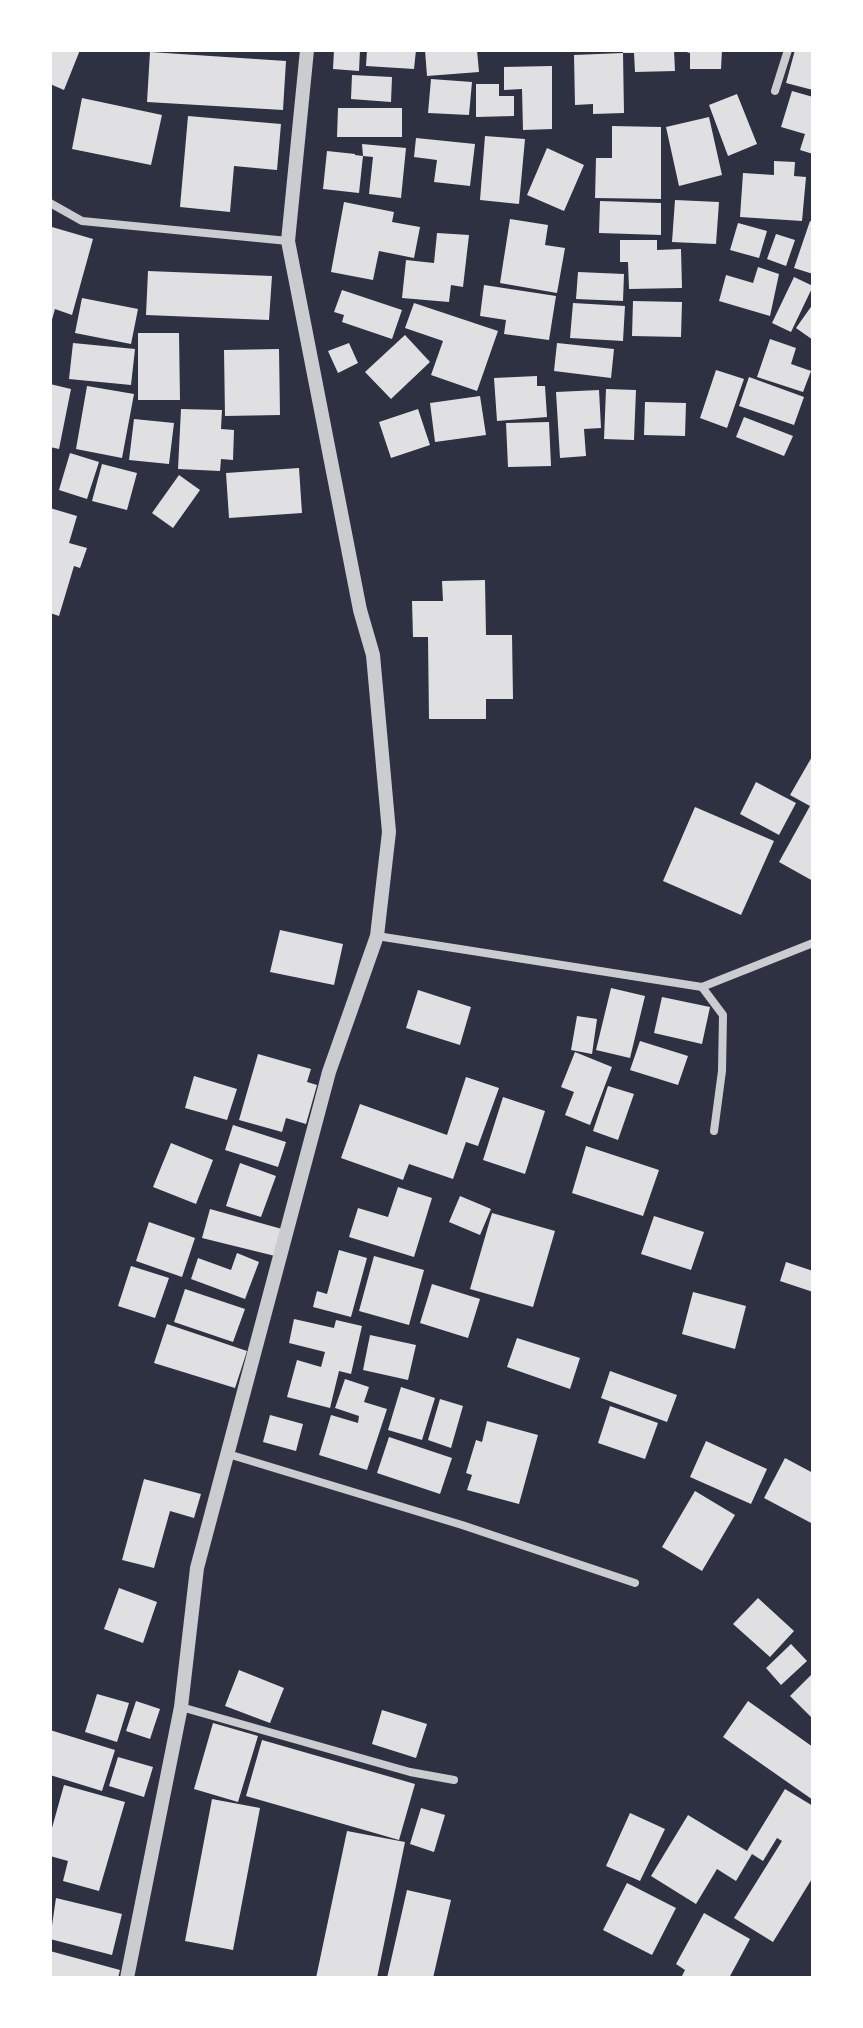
<!DOCTYPE html>
<style>
body{margin:0}
#map{position:relative;width:863px;height:2028px;overflow:hidden;background:#2d3142;font-family:"PT Sans Narrow",sans-serif}
canvas{display:block}
.frame{position:absolute;inset:0;border:52px solid #fff;pointer-events:none}
</style>
<div id="map">
<canvas width="863" height="2028"></canvas>
<div class="frame"></div>
</div>
<script>
const g = document.querySelector('canvas').getContext('2d');
g.lineJoin = 'round';
function fillPath(path, color) { g.fillStyle = color; g.fill(path, 'evenodd'); }
function stroke(path, color, width, dash) { g.strokeStyle = color; g.lineWidth = width; g.lineCap = dash ? 'butt' : 'round'; g.setLineDash(dash || []); g.stroke(path); }
fillPath(new Path2D(`
 M 50,50 L 80,50 L 64,90 L 50,84 Z
 M 334,50 L 360,50 L 359,71 L 333,69 Z
 M 367,50 L 416,50 L 414,69 L 366,66 Z
 M 425,50 L 477,50 L 479,72 L 427,76 Z
 M 623,50 L 674,50 L 675,71 L 635,72 L 634,53 L 623,53 L 624,113 L 593,114 L 593,104 L 575,105 L 574,55 L 623,53 Z
 M 680,50 L 722,50 L 721,69 L 690,69 L 690,53 Z
 M 795,50 L 813,52 L 813,90 L 786,83 Z
 M 150,52 L 286,61 L 283,110 L 147,102 Z
 M 552,66 L 552,129 L 523,130 L 522,89 L 504,90 L 504,67 Z
 M 352,75 L 392,77 L 391,102 L 351,99 Z
 M 431,79 L 472,82 L 469,115 L 428,113 Z
 M 476,84 L 499,84 L 499,96 L 514,96 L 514,116 L 476,117 Z
 M 792,91 L 813,97 L 813,154 L 800,150 L 805,134 L 781,127 Z
 M 737,94 L 757,144 L 728,156 L 709,105 Z
 M 82,98 L 162,115 L 151,165 L 72,149 Z
 M 338,108 L 402,108 L 402,137 L 337,137 Z
 M 188,116 L 281,124 L 277,170 L 234,166 L 230,212 L 180,207 Z
 M 709,117 L 722,175 L 679,186 L 666,127 Z
 M 612,126 L 661,127 L 661,199 L 595,198 L 596,158 L 612,158 Z
 M 485,136 L 525,139 L 519,204 L 480,200 Z
 M 416,138 L 475,144 L 470,186 L 434,182 L 437,160 L 414,157 Z
 M 362,144 L 406,148 L 401,198 L 369,194 L 373,157 L 363,156 L 359,193 L 323,189 L 327,151 L 355,154 L 355,155 L 363,156 Z
 M 547,148 L 584,165 L 564,211 L 527,195 Z
 M 774,161 L 795,162 L 794,176 L 806,177 L 802,221 L 740,217 L 743,173 L 774,175 Z
 M 675,200 L 719,202 L 716,244 L 672,242 Z
 M 600,201 L 661,203 L 661,235 L 599,233 Z
 M 344,202 L 394,212 L 392,222 L 420,227 L 414,258 L 379,251 L 373,280 L 331,272 Z
 M 510,219 L 548,225 L 545,245 L 565,248 L 557,293 L 500,283 Z
 M 810,221 L 813,222 L 813,274 L 794,268 Z
 M 738,223 L 767,231 L 759,258 L 730,250 Z
 M 52,227 L 93,239 L 72,315 L 55,309 L 51,323 Z
 M 437,233 L 469,235 L 463,287 L 451,285 L 449,302 L 402,298 L 406,260 L 434,263 Z
 M 776,234 L 795,240 L 786,266 L 767,259 Z
 M 620,240 L 657,240 L 657,250 L 681,249 L 682,288 L 629,289 L 628,262 L 620,262 Z
 M 758,267 L 779,274 L 770,316 L 719,301 L 726,275 L 753,283 Z
 M 148,271 L 272,276 L 269,320 L 146,315 Z
 M 578,272 L 624,274 L 623,301 L 576,299 Z
 M 794,277 L 813,286 L 791,332 L 772,323 Z
 M 484,285 L 556,296 L 549,340 L 504,334 L 506,320 L 480,316 Z
 M 342,290 L 402,310 L 392,339 L 342,322 L 344,315 L 334,312 Z
 M 82,298 L 138,309 L 131,344 L 75,333 Z
 M 633,301 L 682,302 L 681,337 L 632,336 Z
 M 414,303 L 498,331 L 477,391 L 431,375 L 443,341 L 405,328 Z
 M 573,303 L 625,306 L 623,341 L 570,338 Z
 M 813,304 L 813,340 L 796,328 Z
 M 138,333 L 179,333 L 180,400 L 138,400 Z
 M 405,335 L 430,362 L 391,399 L 365,372 Z
 M 770,339 L 796,348 L 791,364 L 811,371 L 803,392 L 757,377 Z
 M 73,343 L 135,349 L 131,385 L 69,379 Z
 M 349,343 L 358,363 L 338,373 L 328,351 Z
 M 557,343 L 614,349 L 611,378 L 554,371 Z
 M 279,349 L 280,415 L 225,416 L 224,350 Z
 M 716,370 L 744,379 L 727,428 L 700,418 Z
 M 537,376 L 537,386 L 545,386 L 547,417 L 497,421 L 494,378 Z
 M 749,377 L 804,397 L 794,425 L 739,406 Z
 M 50,384 L 71,389 L 59,449 L 50,447 Z
 M 87,386 L 134,394 L 122,458 L 76,449 Z
 M 606,389 L 636,390 L 634,440 L 604,439 Z
 M 599,390 L 601,428 L 584,429 L 586,456 L 560,458 L 556,392 Z
 M 480,396 L 486,435 L 435,442 L 430,403 Z
 M 645,402 L 686,403 L 685,436 L 644,435 Z
 M 181,409 L 222,410 L 221,429 L 234,430 L 233,460 L 221,459 L 220,471 L 178,469 Z
 M 418,409 L 430,445 L 391,458 L 379,422 Z
 M 744,417 L 793,436 L 784,456 L 736,437 Z
 M 134,419 L 174,423 L 169,464 L 129,460 Z
 M 549,422 L 551,466 L 508,467 L 506,423 Z
 M 70,453 L 99,462 L 87,499 L 59,490 Z
 M 102,464 L 137,473 L 127,510 L 92,501 Z
 M 299,468 L 302,513 L 229,518 L 226,473 Z
 M 179,475 L 200,490 L 173,528 L 152,513 Z
 M 50,508 L 77,516 L 69,543 L 87,548 L 80,568 L 74,566 L 59,616 L 50,613 Z
 M 485,580 L 486,635 L 512,635 L 513,699 L 486,699 L 486,719 L 429,719 L 428,637 L 413,637 L 412,601 L 443,601 L 442,581 Z
 M 813,755 L 813,881 L 779,862 L 810,806 L 790,795 Z
 M 756,782 L 796,803 L 779,835 L 740,814 Z
 M 695,807 L 774,841 L 741,915 L 663,881 Z
 M 280,930 L 343,944 L 334,985 L 270,972 Z
 M 611,988 L 645,996 L 630,1058 L 596,1050 Z
 M 418,990 L 471,1007 L 460,1045 L 406,1028 Z
 M 662,997 L 710,1007 L 702,1044 L 654,1033 Z
 M 577,1016 L 597,1019 L 592,1054 L 571,1050 Z
 M 640,1041 L 688,1056 L 678,1085 L 630,1070 Z
 M 575,1052 L 612,1067 L 590,1125 L 565,1115 L 574,1092 L 561,1087 Z
 M 258,1054 L 311,1069 L 307,1082 L 317,1085 L 306,1124 L 286,1118 L 282,1132 L 239,1120 Z
 M 194,1076 L 237,1089 L 227,1120 L 185,1108 Z
 M 466,1077 L 499,1088 L 478,1146 L 466,1142 L 453,1179 L 409,1164 L 403,1180 L 341,1158 L 360,1104 L 447,1135 Z
 M 608,1086 L 634,1094 L 618,1140 L 593,1131 Z
 M 503,1097 L 545,1111 L 525,1174 L 483,1160 Z
 M 233,1125 L 286,1142 L 278,1167 L 225,1150 Z
 M 171,1143 L 213,1160 L 196,1204 L 153,1187 Z
 M 586,1146 L 659,1170 L 643,1216 L 572,1193 Z
 M 240,1163 L 276,1176 L 261,1217 L 226,1206 Z
 M 398,1187 L 432,1198 L 414,1257 L 349,1237 L 358,1208 L 388,1217 Z
 M 460,1196 L 491,1209 L 480,1235 L 449,1222 Z
 M 210,1209 L 282,1229 L 275,1256 L 202,1238 Z
 M 492,1213 L 555,1231 L 533,1307 L 470,1289 Z
 M 654,1216 L 704,1232 L 691,1270 L 641,1254 Z
 M 149,1222 L 195,1238 L 182,1277 L 136,1261 Z
 M 339,1250 L 367,1258 L 351,1317 L 313,1307 L 317,1291 L 327,1294 Z
 M 237,1253 L 259,1262 L 245,1299 L 191,1279 L 198,1258 L 231,1270 Z
 M 374,1256 L 424,1270 L 409,1325 L 359,1311 Z
 M 786,1262 L 813,1271 L 813,1292 L 780,1281 Z
 M 131,1266 L 169,1278 L 155,1318 L 118,1306 Z
 M 432,1284 L 480,1299 L 468,1338 L 420,1323 Z
 M 185,1289 L 245,1309 L 233,1342 L 174,1322 Z
 M 693,1292 L 746,1306 L 735,1349 L 682,1334 Z
 M 294,1319 L 334,1328 L 336,1320 L 362,1326 L 351,1374 L 339,1371 L 330,1408 L 287,1397 L 297,1360 L 321,1367 L 325,1352 L 289,1343 Z
 M 167,1324 L 247,1351 L 235,1388 L 154,1363 Z
 M 370,1335 L 416,1345 L 408,1380 L 363,1370 Z
 M 517,1338 L 580,1358 L 570,1389 L 507,1367 Z
 M 610,1371 L 677,1395 L 667,1422 L 601,1398 Z
 M 345,1379 L 369,1387 L 364,1402 L 387,1409 L 367,1470 L 319,1455 L 331,1415 L 358,1423 L 359,1416 L 335,1408 Z
 M 401,1387 L 435,1398 L 422,1440 L 388,1430 Z
 M 440,1399 L 463,1406 L 451,1448 L 428,1440 Z
 M 610,1406 L 658,1423 L 645,1459 L 598,1443 Z
 M 270,1415 L 303,1424 L 296,1451 L 263,1442 Z
 M 487,1421 L 538,1435 L 519,1504 L 467,1490 L 472,1475 L 466,1473 L 476,1440 L 482,1442 Z
 M 389,1437 L 452,1458 L 440,1494 L 377,1473 Z
 M 706,1441 L 767,1469 L 751,1504 L 690,1477 Z
 M 785,1458 L 813,1473 L 813,1524 L 764,1498 Z
 M 144,1479 L 201,1494 L 194,1518 L 170,1511 L 154,1568 L 122,1560 Z
 M 695,1491 L 735,1515 L 702,1571 L 662,1547 Z
 M 119,1588 L 157,1602 L 143,1643 L 104,1629 Z
 M 758,1598 L 794,1631 L 770,1657 L 733,1624 Z
 M 791,1644 L 807,1661 L 781,1685 L 766,1668 Z
 M 239,1670 L 284,1688 L 270,1723 L 225,1706 Z
 M 813,1673 L 813,1719 L 790,1696 Z
 M 97,1694 L 129,1703 L 117,1742 L 85,1732 Z
 M 136,1701 L 160,1709 L 150,1739 L 126,1731 Z
 M 748,1701 L 813,1747 L 813,1800 L 723,1737 Z
 M 382,1710 L 427,1724 L 416,1758 L 372,1744 Z
 M 213,1723 L 258,1736 L 238,1802 L 194,1789 Z
 M 50,1730 L 115,1750 L 102,1791 L 50,1775 Z
 M 262,1740 L 415,1784 L 399,1840 L 246,1796 Z
 M 118,1757 L 153,1767 L 144,1797 L 109,1786 Z
 M 64,1785 L 125,1802 L 99,1891 L 63,1881 L 68,1861 L 50,1856 L 50,1835 Z
 M 785,1789 L 813,1806 L 813,1877 L 773,1942 L 734,1918 L 782,1841 L 777,1838 L 763,1861 L 752,1854 L 736,1881 L 717,1869 L 696,1904 L 651,1876 L 688,1815 L 747,1851 Z
 M 212,1799 L 260,1808 L 233,1950 L 185,1941 Z
 M 421,1808 L 445,1815 L 434,1852 L 410,1844 Z
 M 630,1813 L 665,1829 L 640,1881 L 606,1866 Z
 M 347,1831 L 405,1842 L 377,1978 L 316,1978 Z
 M 627,1883 L 676,1908 L 652,1955 L 603,1930 Z
 M 407,1890 L 451,1900 L 433,1978 L 387,1978 Z
 M 56,1898 L 122,1914 L 112,1955 L 50,1939 Z
 M 704,1913 L 750,1939 L 729,1978 L 681,1978 L 685,1970 L 676,1964 Z
 M 50,1951 L 120,1970 L 118,1978 L 50,1978 Z`), '#e0e0e3');
stroke(new Path2D(`
 M 775,91 L 788,50
 M 50,203 L 82,221 L 288,241
 M 377,936 L 702,987 L 813,943
 M 702,987 L 723,1015 L 722,1071 L 714,1131
 M 228,1454 L 462,1525 L 635,1583
 M 181,1707 L 410,1772 L 454,1780`), '#caccd0', 8);
stroke(new Path2D(`
 M 127,1978 L 181,1707 L 197,1568 L 329,1072 L 377,936 L 389,832 L 373,655 L 360,610 L 288,241 L 307,50`), '#caccd0', 14);
</script>
